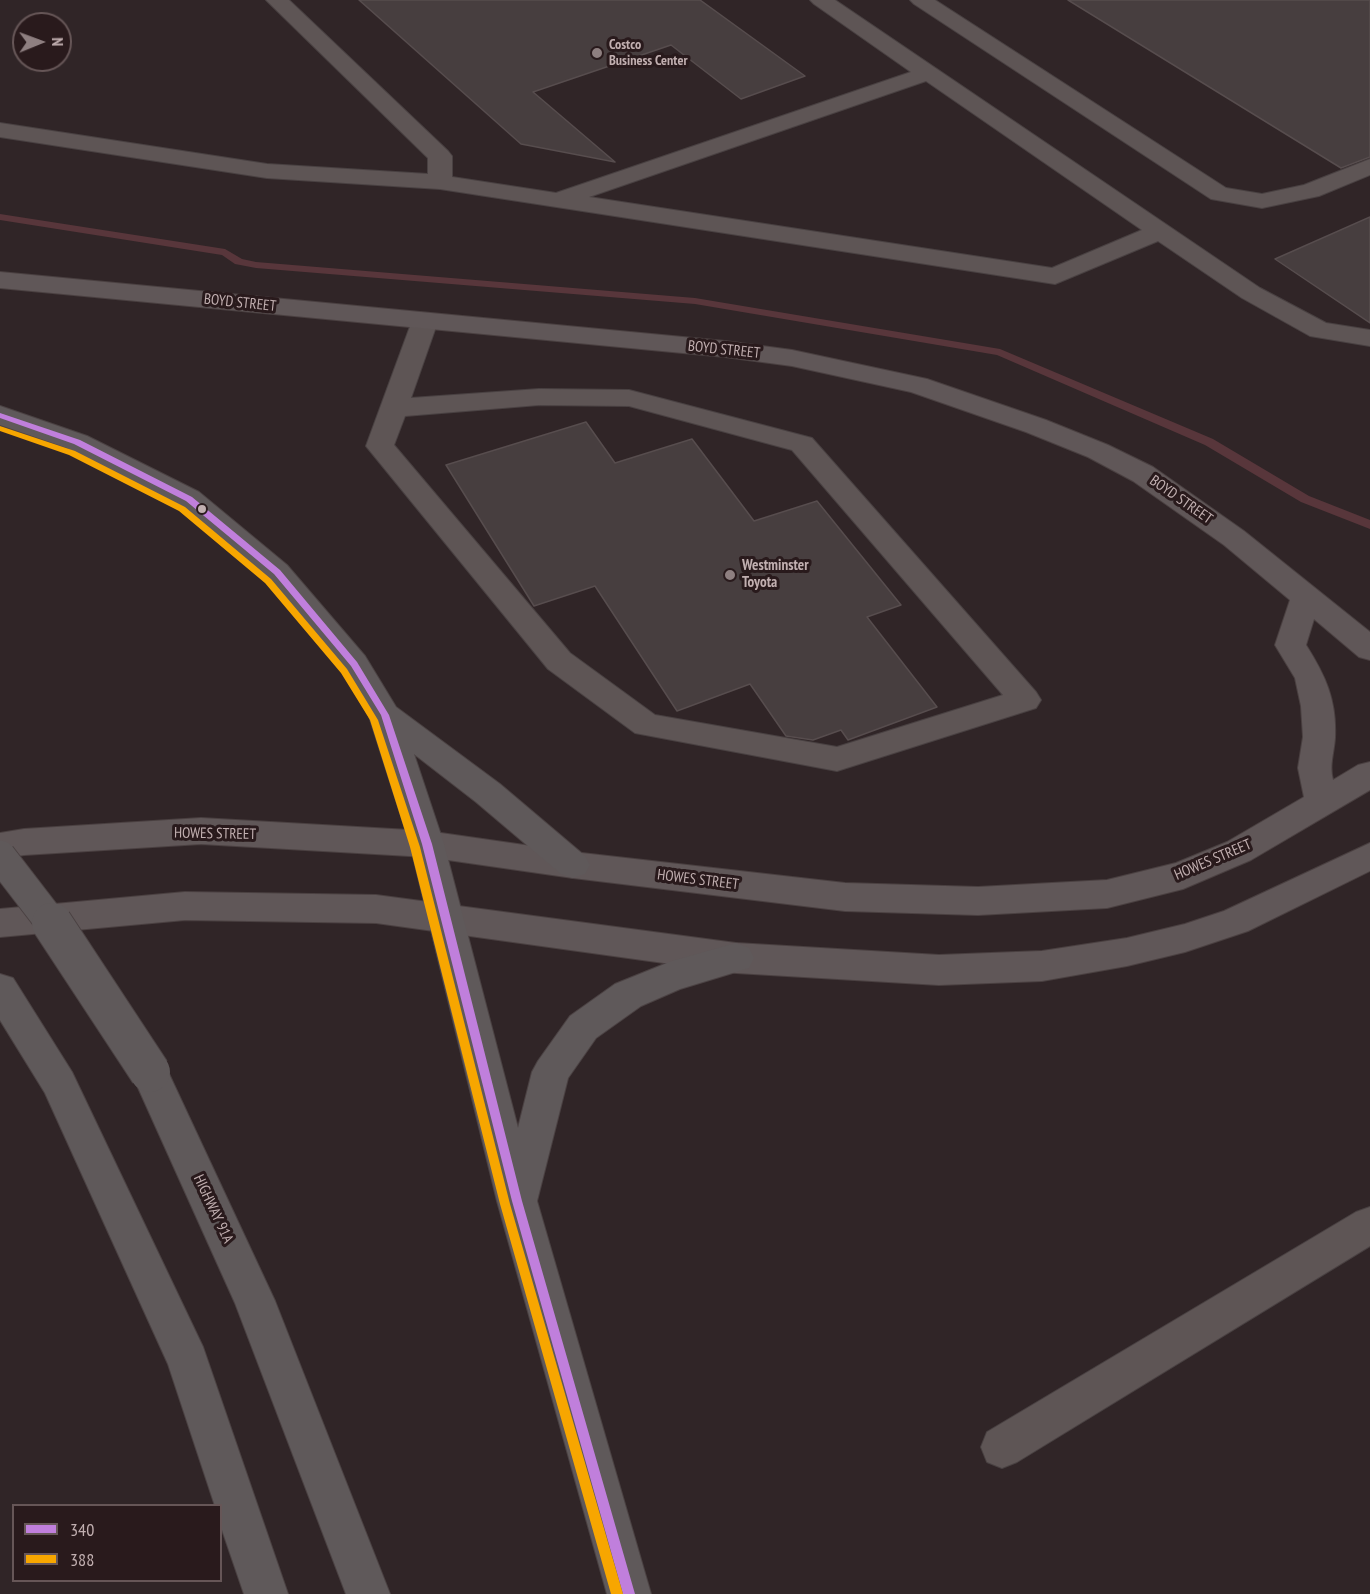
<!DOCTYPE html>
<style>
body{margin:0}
#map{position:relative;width:1370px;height:1594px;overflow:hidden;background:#302527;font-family:"PT Sans Narrow",sans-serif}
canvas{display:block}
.legend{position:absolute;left:12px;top:1504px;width:210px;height:78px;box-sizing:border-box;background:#291a1c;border:2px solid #665657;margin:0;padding:8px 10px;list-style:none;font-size:18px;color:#c1afb0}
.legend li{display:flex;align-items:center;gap:12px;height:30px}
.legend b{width:30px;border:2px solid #665657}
.north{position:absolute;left:12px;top:12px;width:60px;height:60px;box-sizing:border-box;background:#291a1c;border:2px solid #665657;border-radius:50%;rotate:89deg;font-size:16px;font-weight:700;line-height:24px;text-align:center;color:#c1afb0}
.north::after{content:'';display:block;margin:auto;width:21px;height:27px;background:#8e7f80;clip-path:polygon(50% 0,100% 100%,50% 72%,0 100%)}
</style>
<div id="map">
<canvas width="1370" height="1594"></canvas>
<ul class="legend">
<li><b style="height:8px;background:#c07fdc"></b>340</li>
<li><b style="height:8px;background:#f7a600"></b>388</li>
</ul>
<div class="north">N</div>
</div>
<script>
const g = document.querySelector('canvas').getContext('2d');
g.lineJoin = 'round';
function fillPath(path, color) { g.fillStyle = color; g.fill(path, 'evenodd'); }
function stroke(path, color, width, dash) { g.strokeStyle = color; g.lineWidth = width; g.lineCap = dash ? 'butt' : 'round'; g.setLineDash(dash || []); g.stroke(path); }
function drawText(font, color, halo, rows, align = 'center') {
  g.font = font + ' "PT Sans Narrow",sans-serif'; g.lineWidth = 6; g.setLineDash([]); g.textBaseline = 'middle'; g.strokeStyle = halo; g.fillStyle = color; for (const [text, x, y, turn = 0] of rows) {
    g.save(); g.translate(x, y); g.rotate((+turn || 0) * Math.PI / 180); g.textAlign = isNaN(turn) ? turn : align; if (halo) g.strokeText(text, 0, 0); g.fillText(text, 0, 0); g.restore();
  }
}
fillPath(new Path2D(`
 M 0,214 L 225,249 L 242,259 L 256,262 L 695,298 L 1000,349 L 1213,439 L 1309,496 L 1370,520 L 1370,529 L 1301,502 L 1205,445 L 997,355 L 695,304 L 256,268 L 235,264 L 222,255 L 0,220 Z`), '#58363b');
const building = new Path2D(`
 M 359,0 L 700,0 L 805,76 L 741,99 L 671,45 L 533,92 L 615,162 L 521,144 Z
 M 1068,0 L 1370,0 L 1370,157 L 1341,168 Z
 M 1370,217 L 1370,323 L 1275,259 Z
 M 586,422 L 615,463 L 692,439 L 754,521 L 817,501 L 901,605 L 867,617 L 937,707 L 848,740 L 841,730 L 813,740 L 786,736 L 750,684 L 677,711 L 595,586 L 534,606 L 446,465 Z`);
fillPath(building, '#473e3f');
stroke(building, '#574d4e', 1.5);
const minor = new Path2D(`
 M 266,0 L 289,0 L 448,151 L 452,156 L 452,177 L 556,193 L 911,72 L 814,4 L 810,0 L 835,0 L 1260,288 L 1326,323 L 1370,330 L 1370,346 L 1310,336 L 1242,298 L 1158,241 L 1055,284 L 440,189 L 267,178 L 0,137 L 0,123 L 267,164 L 428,174 L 428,158 ZM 926,81 L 1142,230 L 1052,268 L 589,197 Z
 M 910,0 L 935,0 L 1226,188 L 1262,194 L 1304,185 L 1370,159 L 1370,175 L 1319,196 L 1262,208 L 1211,199 L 914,4 Z
 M 425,313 L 434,316 L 438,321 L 411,398 L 539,389 L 629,390 L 812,438 L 1036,692 L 1041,700 L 1036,708 L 837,771 L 635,733 L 548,669 L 366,446 L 412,321 L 416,316 ZM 539,405 L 629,406 L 792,450 L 1003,695 L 837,747 L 655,715 L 570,653 L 394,445 L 405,416 Z
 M 1370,1207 L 1370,1246 L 1017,1462 L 1002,1468 L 987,1462 L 981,1447 L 987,1432 L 1356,1212 Z`);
const major = new Path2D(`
 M 0,272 L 725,341 L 792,350 L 927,379 L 1046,420 L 1108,445 L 1153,467 L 1244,531 L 1370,632 L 1370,660 L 1359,657 L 1314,619 L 1306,645 C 1325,675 1337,700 1335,738 C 1334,753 1329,765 1333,780 L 1358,765 L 1370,762 L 1370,790 L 1251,860 L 1183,889 L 1107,908 L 978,915 L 845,911 L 573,878 L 427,857 L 201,844 L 24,855 L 0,859 L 0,833 L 24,829 L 201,818 L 427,831 L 573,852 L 845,883 L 978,887 L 1107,880 L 1176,863 L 1227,842 L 1304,797 L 1298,768 L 1303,737 L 1301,706 L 1295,678 L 1275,645 L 1290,600 L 1224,545 L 1133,481 L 1088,457 L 1026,432 L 911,392 L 792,366 L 725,357 L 0,288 Z
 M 1370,843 L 1370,871 L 1248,931 L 1185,952 L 1127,966 L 1042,981 L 939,985 L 736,973 L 376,923 L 185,920 L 0,937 L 0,909 L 185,892 L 376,895 L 736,943 L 939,955 L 1042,951 L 1127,938 L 1185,924 L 1224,911 Z`);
const highway = new Path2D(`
 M 0,406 L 87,436 L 199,492 L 287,565 L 365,656 L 396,707 L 500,784 L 585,856 L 590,865 L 585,874 L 573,878 L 561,874 L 476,802 L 414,754 L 444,844 L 518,1128 L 532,1072 L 538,1061 L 570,1016 L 615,984 L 672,961 L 736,943 L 749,948 L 754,958 L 749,968 L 680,989 L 641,1006 L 596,1038 L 568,1078 L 537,1201 L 651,1594 L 607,1594 L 497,1201 L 410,844 L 369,716 L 343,672 L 267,579 L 179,506 L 67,448 L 0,425 Z
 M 0,974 L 13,978 L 72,1072 L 203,1347 L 288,1594 L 244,1594 L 220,1524 L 220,1506 L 215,1506 L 168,1364 L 45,1093 L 0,1020 Z
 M 150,1056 L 163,1061 L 275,1301 L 390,1594 L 346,1594 L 235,1303 L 131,1072 L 137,1061 Z`);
stroke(minor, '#494142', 2);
stroke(major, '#4a4041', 2);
stroke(highway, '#4b4243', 2);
fillPath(minor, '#5e5555');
fillPath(major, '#605758');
fillPath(highway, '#5f595a');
const highwayBridgeFar1 = new Path2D(`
 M 0,856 L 53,925`);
const highwayBridge = new Path2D(`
 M 52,923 L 150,1072`);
stroke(highwayBridgeFar1, '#4b4243', 33, []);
stroke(highwayBridge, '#4b4243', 42, []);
stroke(highwayBridgeFar1, '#5f595a', 31);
stroke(highwayBridge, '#5f595a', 40);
fillPath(new Path2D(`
 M 0,413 L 80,440 L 192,497 L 280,570 L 357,662 L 389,715 L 432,844 L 522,1201 L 635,1594 L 623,1594 L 512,1201 L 422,844 L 381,715 L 351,666 L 274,574 L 186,501 L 74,444 L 0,418 Z`), '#c07fdc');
fillPath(new Path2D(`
 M 0,426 L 75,451 L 185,507 L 271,579 L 347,669 L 378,720 L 420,847 L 510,1204 L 623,1594 L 611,1594 L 500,1204 L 410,847 L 370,720 L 341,673 L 265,583 L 179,511 L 69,455 L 0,431 Z`), '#f7a600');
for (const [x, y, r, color] of [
 [597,53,6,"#8e7f80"],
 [202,509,5,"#c1afb0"],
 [730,575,6,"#8e7f80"]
]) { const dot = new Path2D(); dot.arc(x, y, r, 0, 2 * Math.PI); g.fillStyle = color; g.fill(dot); stroke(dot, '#291a1c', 2); }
drawText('bold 14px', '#c1afb0', '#291a1c', [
 ["Costco",609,45],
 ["Business Center",609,61]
], 'left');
drawText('15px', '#c1afb0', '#291a1c', [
 ["BOYD STREET",240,303,6],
 ["BOYD STREET",724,350,6],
 ["BOYD STREET",1181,500,35],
 ["HOWES STREET",215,834,1],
 ["HOWES STREET",1213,860,-23],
 ["HOWES STREET",698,880,7],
 ["HIGHWAY 91A",213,1209,65]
]);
drawText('bold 15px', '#c1afb0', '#291a1c', [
 ["Westminster",742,566],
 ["Toyota",742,583]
], 'left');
</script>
